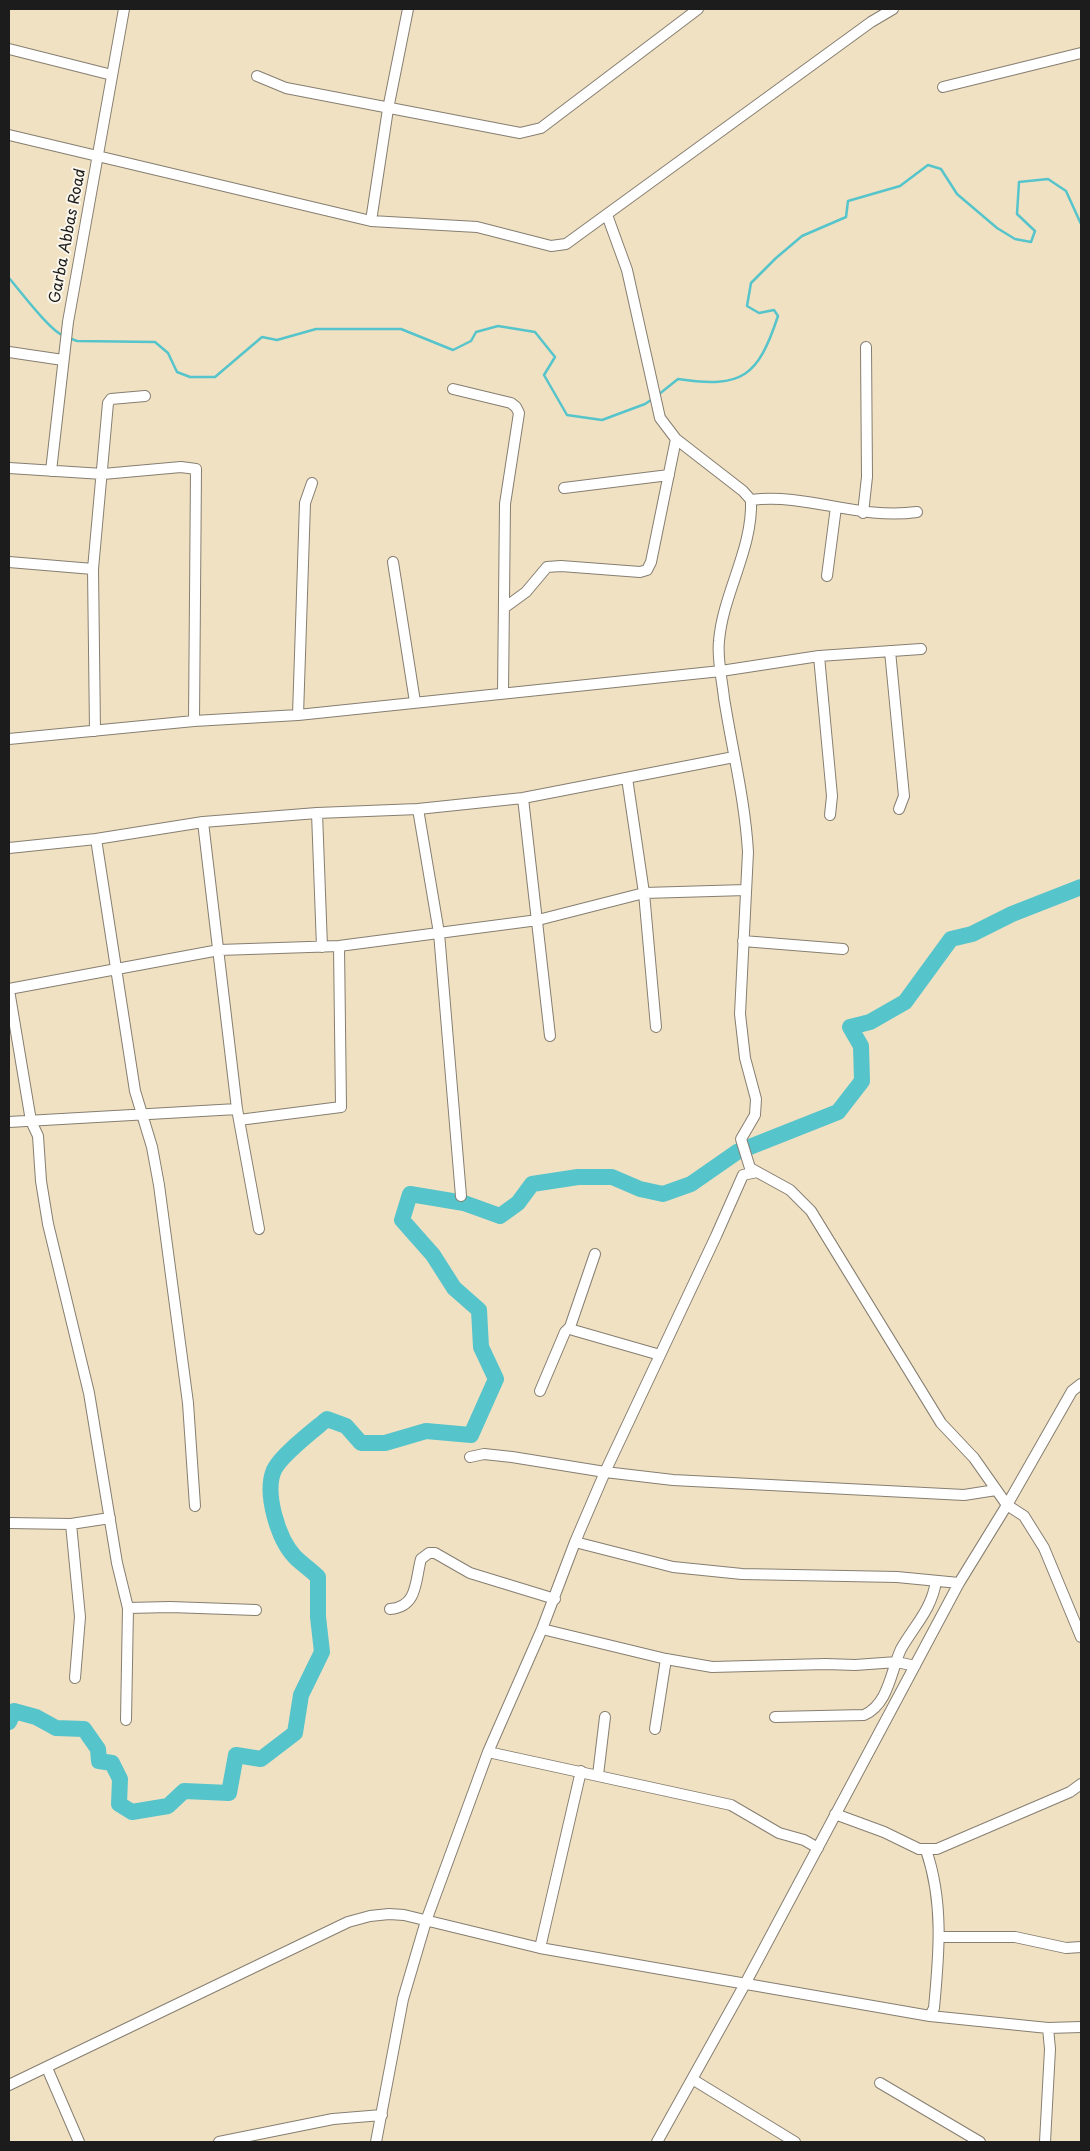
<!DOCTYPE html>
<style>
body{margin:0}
#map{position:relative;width:1090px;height:2151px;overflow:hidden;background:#f0e1c3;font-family:"Playpen Sans",sans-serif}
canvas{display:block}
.frame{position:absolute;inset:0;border:10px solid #1c1c1c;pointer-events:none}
</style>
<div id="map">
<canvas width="1090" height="2151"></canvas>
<div class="frame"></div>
</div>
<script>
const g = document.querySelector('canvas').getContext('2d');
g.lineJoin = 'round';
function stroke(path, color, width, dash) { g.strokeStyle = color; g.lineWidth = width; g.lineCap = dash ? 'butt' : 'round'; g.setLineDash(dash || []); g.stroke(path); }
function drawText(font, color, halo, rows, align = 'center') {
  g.font = font + ' "Playpen Sans",sans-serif'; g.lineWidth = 4; g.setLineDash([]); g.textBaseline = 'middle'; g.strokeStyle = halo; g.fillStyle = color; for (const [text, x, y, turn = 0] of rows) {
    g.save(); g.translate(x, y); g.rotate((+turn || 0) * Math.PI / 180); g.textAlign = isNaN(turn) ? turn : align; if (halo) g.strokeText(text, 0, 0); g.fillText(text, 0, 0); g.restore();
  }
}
stroke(new Path2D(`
 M 9,278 C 21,292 50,331 64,336
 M 69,338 L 77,341 L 155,342 L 168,353 L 177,372 L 190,377 L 215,377 L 262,337 L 277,340 L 316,329 L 401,329 L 453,350 L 471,341 L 476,332 L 498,326 L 535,332 L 555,357 L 544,375 L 567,415 L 602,420 L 645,404 L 654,398
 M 658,395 L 678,379 C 743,389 758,376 778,316 L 774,310 L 759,313 L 747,306 L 751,283 L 776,258 L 802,236 L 846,217 L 848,201 L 900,186 L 928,165 L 941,169 L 957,194 L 997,228 L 1015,239 L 1031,242 L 1035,231 L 1017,214 L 1019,182 L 1048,179 L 1066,191 L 1081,224`), '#56c4cb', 2.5);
stroke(new Path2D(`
 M 9,1722 L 14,1711 L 36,1717 L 56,1728 L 84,1729 L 98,1749 L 99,1761 L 112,1763 L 120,1779 L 119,1804 L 132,1812 L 168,1806 L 184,1791 L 229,1793 L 236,1755 L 261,1759 L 295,1733 L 301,1695 L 322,1652 L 318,1617 L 318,1577 C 311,1570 302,1564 295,1557 C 278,1539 264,1493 274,1470 C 281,1455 314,1430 327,1419 L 346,1426 L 361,1443 L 385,1443 L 426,1431 L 471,1435 L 496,1379 L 481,1347 L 479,1310 L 454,1288 L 433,1255 L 402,1220 L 410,1194 L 464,1203 L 500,1216 L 518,1203 L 532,1184 L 578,1177 L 612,1177 L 640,1189 L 663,1194 L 691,1184 L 737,1152 L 838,1112 L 862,1081 L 861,1046 L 850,1027 L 870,1022 L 905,1002 L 951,939 L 972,934 L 1012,914 L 1081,887`), '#56c4cb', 16);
const minor = new Path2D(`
 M 9,49 L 112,75
 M 257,76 L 286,88 L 520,133 L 541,128 L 698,9
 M 943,87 L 1081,53
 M 9,135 L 371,221 L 477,227 L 551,246 L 566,244 L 871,22 L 893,9
 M 607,215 L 627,270 L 660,418 L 676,439 L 743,491 L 751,500 C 753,549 723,593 719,641 C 717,659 722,679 724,698 C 732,749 745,800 748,852 L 740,1014 L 745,1058 L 756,1099 L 755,1115 L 741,1139 L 750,1168 L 790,1190 L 811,1211 L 941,1423 L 974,1458 L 1007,1505 L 1024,1516 L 1044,1548 L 1081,1637
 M 371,221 L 388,109 L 408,9
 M 9,352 L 63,360
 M 453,389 L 511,403 L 516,407 L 519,413 L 505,504 L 503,693
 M 9,468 L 103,474 L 181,467 L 196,469 L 194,721
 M 51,471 L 68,322 L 124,9
 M 564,488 L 669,475
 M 751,500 C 809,493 857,520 917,512
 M 863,513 L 867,477 L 866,347
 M 9,562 L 93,569
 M 393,562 L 415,702
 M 827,576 L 836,507
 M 504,608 L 526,592 L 547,567 L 561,566 L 640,572 L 647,570 L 651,562 L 676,439
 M 890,651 L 904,796 L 899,809
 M 819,656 L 832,796 L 830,815
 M 298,715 L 305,503 L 312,483
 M 95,731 L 93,569 L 108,403 L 111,399 L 145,396
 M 9,739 L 194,721 L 298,715 L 721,671 L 819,656 L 921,649
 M 627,778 L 644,893 L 656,1027
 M 523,798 L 550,1036
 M 418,809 L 439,933 L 461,1196
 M 317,813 L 322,947
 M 203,822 L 237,1109 L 259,1229
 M 96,839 L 135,1091 L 152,1147 L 159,1185 L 188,1403 L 195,1506
 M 9,848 L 96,839 L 203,822 L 317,813 L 418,809 L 523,798 L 734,757
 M 743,941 L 843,949
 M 9,989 L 219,950 L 339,946 L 538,920 L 644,893 L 746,890
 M 9,990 L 31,1121 L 38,1136 L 41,1181 L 48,1224 L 89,1393 L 117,1563 L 128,1608 L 126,1720
 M 239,1120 L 341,1107 L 339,946
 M 9,1122 L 237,1109
 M 570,1327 L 573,1330 L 660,1355
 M 540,1391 L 565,1332 L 570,1327 L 595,1254
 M 470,1457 L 484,1454 L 512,1457 L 605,1472 L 673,1480 L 964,1495 L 996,1490
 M 9,1523 L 71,1524 L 110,1518
 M 71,1524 L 80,1617 L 75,1678
 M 575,1542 L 673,1567 L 742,1574 L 897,1577 L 959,1583
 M 128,1608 L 170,1607 L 256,1610
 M 390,1609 C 418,1607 415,1581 421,1559 L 429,1553 L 435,1553 L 470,1573 L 555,1599
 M 542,1629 L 666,1659 L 712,1667 L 826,1664 L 855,1665 L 897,1662 L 915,1666
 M 775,1717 L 864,1715 C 889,1704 891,1670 901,1649 C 914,1626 932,1609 936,1581
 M 655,1729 L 666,1659
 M 488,1752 L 731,1805 L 779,1833 L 804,1840 L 818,1848
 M 598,1775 L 605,1717
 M 835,1814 L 884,1832 L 919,1849 L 937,1849 L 1070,1792 L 1081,1784
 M 926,1850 C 944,1902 939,1955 934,2008 L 930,2016
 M 940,1937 L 1015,1937 L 1066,1948 L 1081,1947
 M 540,1948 L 581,1771
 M 47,2068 L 79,2142
 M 692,2079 L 795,2142
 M 880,2083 L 980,2142
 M 9,2085 L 348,1922 L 370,1916 L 389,1914 L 404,1915 L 540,1948 L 930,2016 L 1048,2028 L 1081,2027
 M 219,2142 L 333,2119 L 382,2115
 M 376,2142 L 403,1999 L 426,1921 L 488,1752 L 542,1629 L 575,1542 L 605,1472 L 716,1236 L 743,1175 L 757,1172
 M 657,2142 L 745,1984 L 959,1583 L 1007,1505 L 1072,1391 L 1081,1384
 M 1045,2142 L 1050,2049 L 1048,2028`);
stroke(minor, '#867e70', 12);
stroke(minor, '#fff', 10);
drawText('15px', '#1c1c1c', '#fbf7ec', [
 ["Garba Abbas Road",68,236,-79]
]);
</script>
